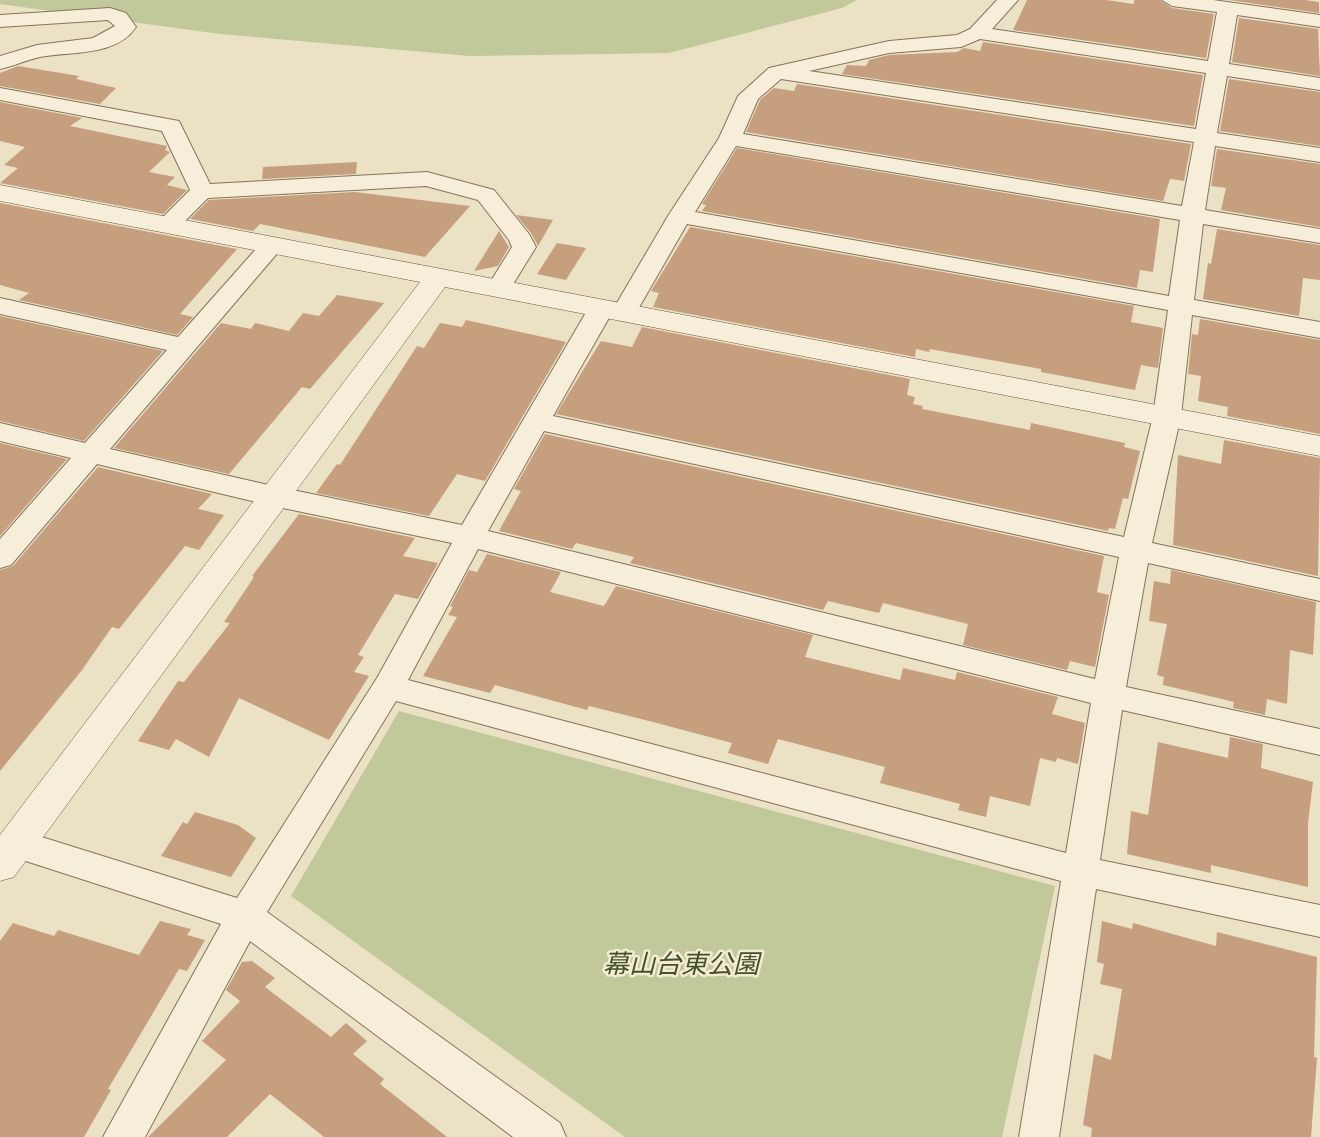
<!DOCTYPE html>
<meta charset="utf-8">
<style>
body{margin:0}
canvas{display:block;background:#ebe1c5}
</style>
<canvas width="1320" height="1137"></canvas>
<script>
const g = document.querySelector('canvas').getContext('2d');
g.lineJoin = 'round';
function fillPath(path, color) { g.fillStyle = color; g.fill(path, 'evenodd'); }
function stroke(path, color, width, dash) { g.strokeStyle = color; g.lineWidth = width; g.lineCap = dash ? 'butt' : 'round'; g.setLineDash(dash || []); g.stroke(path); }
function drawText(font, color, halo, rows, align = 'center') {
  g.font = font + ' "IBM Plex Serif","Noto Sans JP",serif'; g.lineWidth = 5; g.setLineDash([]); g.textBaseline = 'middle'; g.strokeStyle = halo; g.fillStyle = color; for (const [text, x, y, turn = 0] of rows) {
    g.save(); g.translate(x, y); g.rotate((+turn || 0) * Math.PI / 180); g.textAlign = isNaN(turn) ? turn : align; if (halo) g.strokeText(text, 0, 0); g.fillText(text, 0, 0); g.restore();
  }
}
fillPath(new Path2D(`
 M 0,0 L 857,0 L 842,8 L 669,53 L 470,56 L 220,34 L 0,4 Z
 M 399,711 L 1055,886 L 1002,1137 L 625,1137 L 291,896 Z`), '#c1c89a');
fillPath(new Path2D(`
 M 1027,0 L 1106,0 L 1134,4 L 1134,0 L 1160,0 L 1172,8 L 1214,14 L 1206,58 L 1013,30 Z
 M 1229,0 L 1305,0 L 1319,2 L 1319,13 Z
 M 1239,18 L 1318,29 L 1320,76 L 1232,62 Z
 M 983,42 L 1203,75 L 1194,126 L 842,74 L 847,65 L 866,66 L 869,60 L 889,55 L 957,52 L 964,48 L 980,51 Z
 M 18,66 L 79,76 L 76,79 L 116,88 L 100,104 L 0,86 L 0,73 Z
 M 1229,79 L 1320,92 L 1320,146 L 1220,131 Z
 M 797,84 L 1191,144 L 1184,181 L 1170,179 L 1163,201 L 746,132 L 760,100 L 774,88 L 794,91 Z
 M 0,102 L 82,118 L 70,126 L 167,146 L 165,150 L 170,152 L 149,172 L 175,177 L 167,185 L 187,190 L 163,214 L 0,183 L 18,168 L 4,165 L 25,147 L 0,141 Z
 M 737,148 L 1160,219 L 1153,272 L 1140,270 L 1137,288 L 702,211 L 706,205 L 702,204 Z
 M 1217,149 L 1320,164 L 1320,227 L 1221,210 L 1226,188 L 1211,186 Z
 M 357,162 L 356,174 L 262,179 L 263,167 Z
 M 355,192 L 470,206 L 425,257 L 260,224 L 253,231 L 190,219 L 209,200 Z
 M 0,203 L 237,249 L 180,314 L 193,317 L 177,335 L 19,300 L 29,293 L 0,285 Z
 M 516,215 L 553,220 L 538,246 L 531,233 Z
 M 690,227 L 1134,306 L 1131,322 L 1163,328 L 1158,368 L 1141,365 L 1135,390 L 1041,372 L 1041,369 L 930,349 L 929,352 L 916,349 L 915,357 L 653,307 L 659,293 L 651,291 Z
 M 1217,229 L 1320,245 L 1320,280 L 1303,278 L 1299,316 L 1203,299 L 1208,263 L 1211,264 Z
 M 499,231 L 509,247 L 498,266 L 474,271 Z
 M 557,243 L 586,248 L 566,280 L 537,274 Z
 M 337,295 L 384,303 L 310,389 L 302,387 L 229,474 L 114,448 L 221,323 L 251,329 L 255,323 L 289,331 L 303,313 L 319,316 Z
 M 0,316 L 163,351 L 84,441 L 0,421 Z
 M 1200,319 L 1320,340 L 1320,434 L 1227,416 L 1228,407 L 1198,401 L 1201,376 L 1188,374 L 1192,334 L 1198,335 Z
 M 466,320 L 566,342 L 485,481 L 457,474 L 429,516 L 316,493 L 337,464 L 340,465 L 417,346 L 424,348 L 440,323 L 462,327 Z
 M 642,327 L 910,379 L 907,395 L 915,397 L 913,404 L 923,406 L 922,409 L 1030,430 L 1031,423 L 1125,443 L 1124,447 L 1140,451 L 1128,499 L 1123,498 L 1115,529 L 1109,528 L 1108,531 L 556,414 L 601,341 L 632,347 Z
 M 545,434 L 1104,556 L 1097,592 L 1109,595 L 1095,667 L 1070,661 L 1067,670 L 963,645 L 968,624 L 883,603 L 879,613 L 828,601 L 823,610 L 630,563 L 634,557 L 576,543 L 572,549 L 499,531 L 521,491 L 514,489 Z
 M 1224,440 L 1320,458 L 1318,576 L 1173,545 L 1178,455 L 1221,464 Z
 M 0,443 L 67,459 L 0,536 Z
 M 98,467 L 212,494 L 198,509 L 224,515 L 199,550 L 185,546 L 119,629 L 112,627 L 82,670 L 0,771 L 0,570 L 13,566 Z
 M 299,514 L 415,538 L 403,556 L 438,563 L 418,599 L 395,594 L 358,655 L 364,657 L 354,672 L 369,676 L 329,740 L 239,698 L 209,757 L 176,739 L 169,750 L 138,741 L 178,681 L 184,682 L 230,623 L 224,622 L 254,577 L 252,576 Z
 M 487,554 L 561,572 L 550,592 L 604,606 L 616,586 L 813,635 L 805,657 L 900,680 L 903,668 L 955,680 L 957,672 L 1058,697 L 1052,714 L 1085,723 L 1078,764 L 1057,758 L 1056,762 L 1040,758 L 1030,806 L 990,796 L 986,817 L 958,810 L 960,804 L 880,783 L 885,767 L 778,739 L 768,764 L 728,753 L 732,743 L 653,722 L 589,706 L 587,710 L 495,685 L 490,693 L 423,676 L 457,617 L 448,615 L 453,607 L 450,606 L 469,570 L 477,572 Z
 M 1171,570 L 1316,602 L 1313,655 L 1290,650 L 1287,704 L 1267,699 L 1265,715 L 1233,708 L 1234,702 L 1163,685 L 1164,677 L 1157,675 L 1167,624 L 1149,621 L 1154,581 L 1170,584 Z
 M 1230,737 L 1263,744 L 1261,768 L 1313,782 L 1308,823 L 1308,887 L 1211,865 L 1211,873 L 1127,854 L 1131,811 L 1148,815 L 1158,742 L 1228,758 Z
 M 195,812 L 238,825 L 256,838 L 231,877 L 161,856 L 183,822 L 187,824 Z
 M 160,921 L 191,929 L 187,935 L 205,940 L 187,971 L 179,969 L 108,1089 L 111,1090 L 84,1137 L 0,1137 L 0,941 L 13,923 L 54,936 L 58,930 L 139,955 Z
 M 1102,921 L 1132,929 L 1133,923 L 1216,946 L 1217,932 L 1317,957 L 1314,1057 L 1317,1058 L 1311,1137 L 1091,1137 L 1092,1128 L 1083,1125 L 1094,1054 L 1111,1060 L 1122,989 L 1100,984 L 1104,964 L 1097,962 Z
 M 252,961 L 275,978 L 265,987 L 331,1037 L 346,1023 L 367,1041 L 353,1054 L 384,1079 L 380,1084 L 447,1137 L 324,1137 L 270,1094 L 227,1137 L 148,1137 L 226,1060 L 202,1041 L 240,1001 L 226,990 L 242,962 Z`), '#c69f7e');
const street = new Path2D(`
 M 997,0 L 1018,0 L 992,29 L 1208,61 L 1217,12 L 1172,6 L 1162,0 L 1213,0 L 1320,15 L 1320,27 L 1237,15 L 1229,64 L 1320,78 L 1320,90 L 1227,76 L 1217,133 L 1320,148 L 1320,162 L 1215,146 L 1205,210 L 1320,229 L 1320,243 L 1203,224 L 1194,300 L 1320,322 L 1320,338 L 1192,315 L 1181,416 L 1152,543 L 1320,579 L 1320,601 L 1148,563 L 1126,687 L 1320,729 L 1320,755 L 1122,710 L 1100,860 L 1320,905 L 1320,937 L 1096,889 L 1059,1137 L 1019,1137 L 1061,881 L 396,701 L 267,912 L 560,1123 L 566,1137 L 513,1137 L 250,941 L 145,1137 L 103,1137 L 221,924 L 4,854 L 0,841 L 4,834 L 16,829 L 237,898 L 377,678 L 452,543 L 273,506 L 97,464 L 11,565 L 0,568 L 0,539 L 71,458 L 0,441 L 0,423 L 85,443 L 167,350 L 0,314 L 0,298 L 178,337 L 264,240 L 272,238 L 280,240 L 284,245 L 280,250 L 110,449 L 273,486 L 462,525 L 588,309 L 592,304 L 601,301 L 610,304 L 614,309 L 553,416 L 1124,537 L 1153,416 L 1168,310 L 687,224 L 633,318 L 624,321 L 615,318 L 611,313 L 668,216 L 719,138 L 738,96 L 769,68 L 889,41 L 957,35 L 970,29 ZM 980,39 L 1206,73 L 1196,129 L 809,71 L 889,53 L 961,47 ZM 781,79 L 1194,142 L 1182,206 L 743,134 L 758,99 ZM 736,146 L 1180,220 L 1169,296 L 695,212 ZM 544,431 L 1119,557 L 1095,679 L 488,531 ZM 478,549 L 1091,703 L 1066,853 L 408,680 Z
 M 110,8 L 126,13 L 136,27 C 116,57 71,51 40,57 C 26,60 14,66 0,69 L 0,56 L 37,45 L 93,38 L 115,26 L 108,20 L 0,27 L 0,15 Z
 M 0,88 L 179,121 L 210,184 L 427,172 L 494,190 L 529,234 L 536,247 L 507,294 L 498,296 L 489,294 L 486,289 L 512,247 L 509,240 L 478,200 L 426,186 L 208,198 L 176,230 L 160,230 L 156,225 L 160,220 L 190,190 L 162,131 L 0,100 Z`);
const secondary = new Path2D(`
 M 0,185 L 1320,436 L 1320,456 L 445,287 L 14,877 L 0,881 L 0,835 L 420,282 L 0,201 Z`);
stroke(street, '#85735d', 2);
stroke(secondary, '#675540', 1);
fillPath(street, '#f6eed8');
fillPath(secondary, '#f6eed8');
drawText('italic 26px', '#455127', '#f3ebd4', [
 ["幕山台東公園",681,965]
]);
</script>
